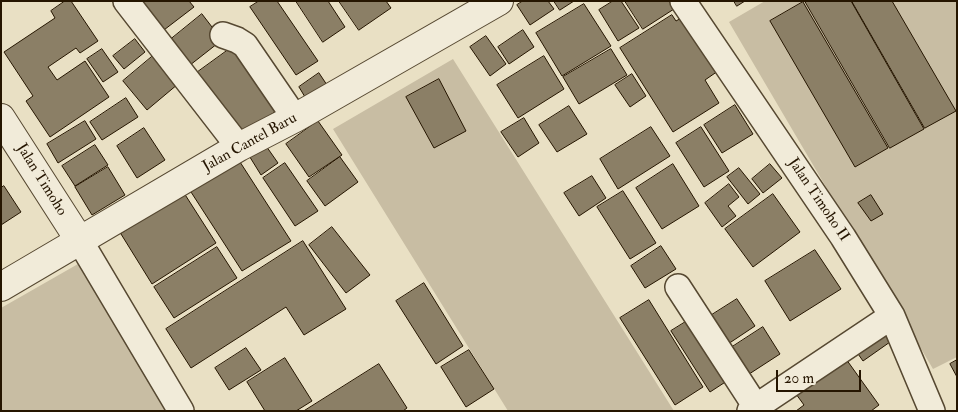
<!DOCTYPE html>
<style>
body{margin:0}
#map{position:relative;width:958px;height:412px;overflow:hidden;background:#e9e0c4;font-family:"IM FELL Double Pica",serif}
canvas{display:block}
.frame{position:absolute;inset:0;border:2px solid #251500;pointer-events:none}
.scale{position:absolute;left:776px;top:370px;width:85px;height:22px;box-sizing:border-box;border:2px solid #251500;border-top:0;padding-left:6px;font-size:15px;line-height:18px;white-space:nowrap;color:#251500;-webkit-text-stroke:4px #f1ebd9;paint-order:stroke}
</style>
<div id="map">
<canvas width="958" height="412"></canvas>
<div class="frame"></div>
<div class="scale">20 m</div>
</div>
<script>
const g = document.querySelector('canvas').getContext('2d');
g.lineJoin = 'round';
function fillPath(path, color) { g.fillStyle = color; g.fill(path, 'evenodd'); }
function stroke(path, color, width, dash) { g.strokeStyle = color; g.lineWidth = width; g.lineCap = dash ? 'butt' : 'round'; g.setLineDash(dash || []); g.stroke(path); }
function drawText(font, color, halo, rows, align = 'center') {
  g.font = font + ' "IM FELL Double Pica",serif'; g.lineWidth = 4.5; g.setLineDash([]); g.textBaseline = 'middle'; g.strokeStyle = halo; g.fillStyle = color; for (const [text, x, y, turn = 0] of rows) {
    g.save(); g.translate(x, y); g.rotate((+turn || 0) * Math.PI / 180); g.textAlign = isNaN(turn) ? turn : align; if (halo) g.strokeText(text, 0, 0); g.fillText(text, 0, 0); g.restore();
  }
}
fillPath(new Path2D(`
 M 765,1 L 957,1 L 957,357 L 933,369 L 729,22 Z
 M 453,59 L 674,411 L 508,411 L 333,129 Z
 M 78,264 L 166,411 L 1,411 L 1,308 Z`), '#c8bda3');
const building = new Path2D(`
 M 65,1 L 71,1 L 98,41 L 80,53 L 76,48 L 48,67 L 57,80 L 85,61 L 109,97 L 50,137 L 26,101 L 33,96 L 4,52 L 55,18 L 51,11 Z
 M 136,1 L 189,1 L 194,7 L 160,33 Z
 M 259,1 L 277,1 L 318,61 L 296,75 L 250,7 Z
 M 296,1 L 328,1 L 345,27 L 323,42 Z
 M 339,1 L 386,1 L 391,8 L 359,30 Z
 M 523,1 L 548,1 L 554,9 L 530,25 L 517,5 Z
 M 554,1 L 574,1 L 560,10 Z
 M 613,1 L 621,1 L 639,28 L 618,41 L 599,10 Z
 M 625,1 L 669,1 L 674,9 L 643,29 Z
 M 734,1 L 745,1 L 737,6 Z
 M 805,1 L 851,1 L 924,129 L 890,148 Z
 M 852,1 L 892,1 L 956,111 L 925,128 Z
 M 803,2 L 888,148 L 855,167 L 770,21 Z
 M 584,4 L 611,46 L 562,76 L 536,33 Z
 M 202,14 L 222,40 L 185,69 L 165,44 Z
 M 672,15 L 676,21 L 683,17 L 718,71 L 705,80 L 719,103 L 673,132 L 620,48 Z
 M 523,30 L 534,47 L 509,64 L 498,47 Z
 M 486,36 L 506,64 L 490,76 L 470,47 Z
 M 135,39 L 145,52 L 124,69 L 113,56 Z
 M 235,45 L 280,108 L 241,137 L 195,74 Z
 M 102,49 L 118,72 L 103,82 L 87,59 Z
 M 611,49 L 627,75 L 579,104 L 563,77 Z
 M 160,50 L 184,79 L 147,110 L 123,81 Z
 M 544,56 L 564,89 L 518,118 L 497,85 Z
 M 319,73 L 329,88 L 308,102 L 299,87 Z
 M 632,74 L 646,96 L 630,107 L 615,85 Z
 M 439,79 L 466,131 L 434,148 L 406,97 Z
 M 126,98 L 138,117 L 102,140 L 90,122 Z
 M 735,105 L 753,134 L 722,153 L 704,125 Z
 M 569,106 L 587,134 L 557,152 L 539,125 Z
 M 524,118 L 539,143 L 518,157 L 501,132 Z
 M 85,121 L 96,139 L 58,163 L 47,144 Z
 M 318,121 L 342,155 L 309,177 L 286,144 Z
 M 651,127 L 670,156 L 618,189 L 600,159 Z
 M 701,127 L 729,171 L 704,187 L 676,143 Z
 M 144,128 L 165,160 L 137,178 L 117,146 Z
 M 264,143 L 278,163 L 261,175 L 248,154 Z
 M 95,145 L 108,165 L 75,186 L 62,166 Z
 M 340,157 L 358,182 L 325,206 L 307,181 Z
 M 240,162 L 291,241 L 242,271 L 191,192 Z
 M 285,163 L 318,211 L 295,226 L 263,178 Z
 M 673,164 L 699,206 L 662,229 L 636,188 Z
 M 770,164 L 782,178 L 763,193 L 752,179 Z
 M 108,167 L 125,195 L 92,215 L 75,187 Z
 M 739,168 L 760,194 L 748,204 L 727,177 Z
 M 592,176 L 606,198 L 579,216 L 564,193 Z
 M 729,184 L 739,197 L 728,206 L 736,216 L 722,227 L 705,203 Z
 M 4,186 L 21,212 L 1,225 L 1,188 Z
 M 623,191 L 656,243 L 630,259 L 597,207 Z
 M 184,193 L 216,243 L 152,284 L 121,234 Z
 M 773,194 L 800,232 L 753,267 L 725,229 Z
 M 871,195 L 883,214 L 871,221 L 858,203 Z
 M 332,227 L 370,275 L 346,293 L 309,245 Z
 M 303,241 L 346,309 L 304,335 L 286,307 L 191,368 L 166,329 Z
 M 661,246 L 676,269 L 645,288 L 631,266 Z
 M 217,247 L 237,278 L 174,318 L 154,287 Z
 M 815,250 L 841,289 L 790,321 L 765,281 Z
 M 424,283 L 463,346 L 436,364 L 396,301 Z
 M 737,299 L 755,326 L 725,346 L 707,318 Z
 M 649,300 L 703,387 L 675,405 L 620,318 Z
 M 692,318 L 730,379 L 710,392 L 671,331 Z
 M 763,327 L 780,354 L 743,378 L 726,351 Z
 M 883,332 L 890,342 L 863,361 L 856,351 Z
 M 246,348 L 261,370 L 229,390 L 215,368 Z
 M 469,350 L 494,389 L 466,407 L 441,367 Z
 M 285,358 L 312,401 L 296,411 L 265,411 L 247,382 Z
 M 846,359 L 879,405 L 871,411 L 796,411 L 804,405 L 796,394 Z
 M 957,360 L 957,377 L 950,364 Z
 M 379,364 L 407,408 L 403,411 L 304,411 Z`);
fillPath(building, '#8b7f66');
stroke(building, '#251500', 1);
const minor = new Path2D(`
 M 126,1 L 239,147
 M 683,1 L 843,237 L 892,316 L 932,411
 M 223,35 L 237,40 L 245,45 L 295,118
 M 80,241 L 181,411
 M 678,287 L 756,407
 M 750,411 L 892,316`);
const tertiary = new Path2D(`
 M 1,118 L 80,241
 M 1,287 L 239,147 L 295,118 L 499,1`);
stroke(minor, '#564831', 28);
stroke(tertiary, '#564831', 30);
stroke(minor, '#f1ebd9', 25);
stroke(tertiary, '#f1ebd9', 28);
drawText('15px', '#251500', '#f1ebd9', [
 ["Jalan Cantel Baru",250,143,-29],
 ["Jalan Timoho",41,180,58],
 ["Jalan Timoho II",818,200,56]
]);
</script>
